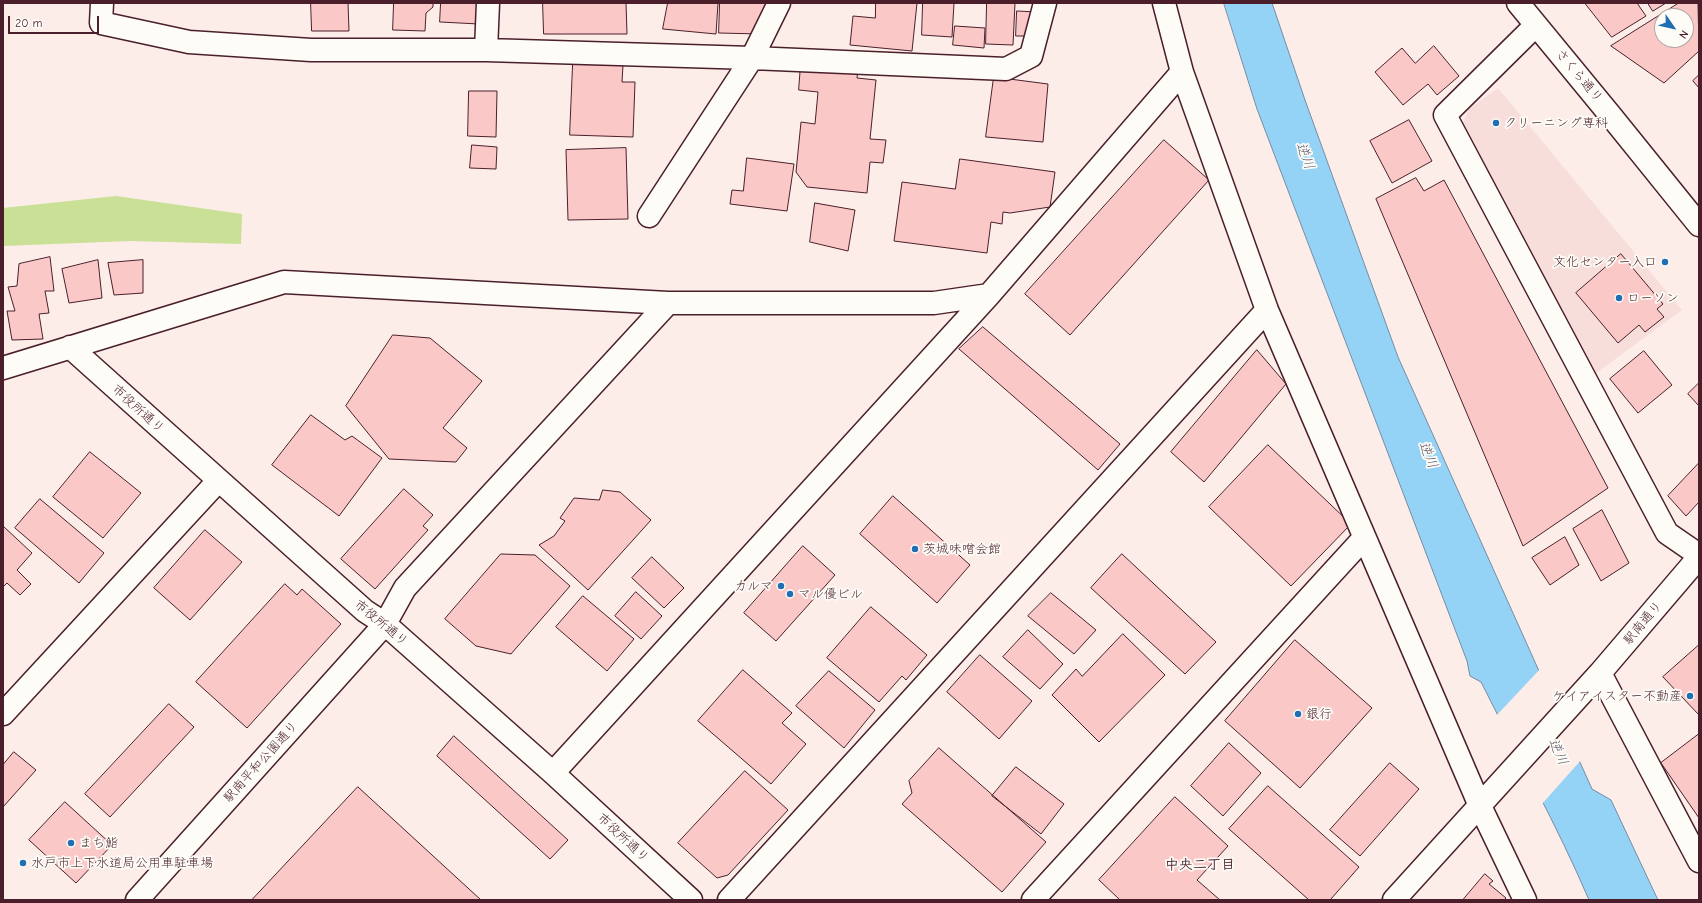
<!DOCTYPE html>
<meta charset="utf-8">
<style>
body{margin:0}
#map{position:relative;width:1702px;height:903px;overflow:hidden;background:#fcede9;font-family:"Comic Neue",sans-serif}
canvas{display:block}
.frame{position:absolute;inset:0;border:4px solid #4a1f2b;pointer-events:none}
.north{position:absolute;left:1654px;top:8px;width:40px;height:40px;box-sizing:border-box;background:#fdfcf7;border:1px solid #b5a4a5;border-radius:50%;rotate:124deg;font-size:11px;font-weight:700;line-height:16px;text-align:center;color:#4a1f2b}
.north::after{content:'';display:block;margin:auto;width:14px;height:18px;background:#1f6fb2;clip-path:polygon(50% 0,100% 100%,50% 72%,0 100%)}
.scale{position:absolute;left:8px;top:16px;width:91px;height:18px;box-sizing:border-box;border:2px solid #4a1f2b;border-top:0;padding-left:5px;font-size:12px;line-height:14px;white-space:nowrap;color:#4a1f2b;-webkit-text-stroke:3px #fdfcf7;paint-order:stroke}
</style>
<div id="map">
<canvas width="1702" height="903"></canvas>
<div class="frame"></div>
<div class="north">N</div>
<div class="scale">20 m</div>
</div>
<script>
const g = document.querySelector('canvas').getContext('2d');
g.lineJoin = 'round';
function fillPath(path, color) { g.fillStyle = color; g.fill(path, 'evenodd'); }
function stroke(path, color, width, dash) { g.strokeStyle = color; g.lineWidth = width; g.lineCap = dash ? 'butt' : 'round'; g.setLineDash(dash || []); g.stroke(path); }
function drawText(font, color, halo, rows, align = 'center') {
  g.font = font + ' "Comic Neue","Klee One",sans-serif'; g.lineWidth = 3.5; g.setLineDash([]); g.textBaseline = 'middle'; g.strokeStyle = halo; g.fillStyle = color; for (const [text, x, y, turn = 0] of rows) {
    g.save(); g.translate(x, y); g.rotate((+turn || 0) * Math.PI / 180); g.textAlign = isNaN(turn) ? turn : align; if (halo) g.strokeText(text, 0, 0); g.fillText(text, 0, 0); g.restore();
  }
}
fillPath(new Path2D(`
 M 1498,88 L 1682,310 L 1595,374 L 1462,125 L 1469,109 Z`), '#f7dedb');
fillPath(new Path2D(`
 M 116,196 L 242,214 L 241,244 L 130,241 L 3,246 L 3,208 Z`), '#c9e096');
const water = new Path2D(`
 M 1224,3 L 1272,3 L 1305,100 L 1398,357 L 1592,789 L 1611,800 L 1658,900 L 1589,900 C 1557,825 1517,754 1481,682 L 1470,676 L 1467,661 L 1257,109 Z`);
fillPath(water, '#94d3f5');
stroke(water, '#768ba4', 1);
fillPath(new Path2D(`
 M 1541,668 L 1582,759 L 1542,804 L 1496,716 Z`), '#fcede9');
const building = new Path2D(`
 M 311,3 L 348,3 L 349,31 L 312,31 Z
 M 394,3 L 433,3 L 433,7 L 426,13 L 425,31 L 393,30 Z
 M 441,3 L 481,3 L 479,24 L 440,22 Z
 M 543,3 L 626,3 L 627,34 L 544,34 Z
 M 668,3 L 718,3 L 716,34 L 663,29 Z
 M 720,3 L 773,3 L 760,34 L 719,33 Z
 M 876,3 L 917,3 L 912,51 L 850,45 L 853,16 L 875,18 Z
 M 923,3 L 954,3 L 952,37 L 922,35 Z
 M 987,3 L 1015,3 L 1013,45 L 986,44 Z
 M 1585,3 L 1637,3 L 1646,16 L 1612,37 Z
 M 1648,3 L 1666,3 L 1653,11 Z
 M 1679,3 L 1698,3 L 1699,51 L 1664,83 L 1611,46 ZM 1662,16 L 1686,16 L 1686,40 L 1662,40 Z
 M 1017,11 L 1037,12 L 1036,36 L 1016,36 Z
 M 955,26 L 985,28 L 984,48 L 953,45 Z
 M 1434,46 L 1459,76 L 1437,95 L 1428,84 L 1403,105 L 1375,72 L 1402,48 L 1415,63 Z
 M 573,64 L 623,65 L 622,82 L 635,82 L 633,137 L 570,135 Z
 M 801,64 L 858,69 L 857,78 L 876,80 L 870,139 L 886,140 L 883,163 L 870,162 L 867,193 L 807,187 L 796,172 L 801,122 L 815,124 L 818,92 L 799,90 Z
 M 1699,75 L 1699,88 L 1693,81 Z
 M 994,77 L 1048,84 L 1043,142 L 986,137 Z
 M 469,91 L 497,91 L 496,137 L 468,136 Z
 M 1409,120 L 1432,161 L 1392,183 L 1370,141 Z
 M 1164,140 L 1209,180 L 1070,335 L 1025,294 Z
 M 472,145 L 497,147 L 496,169 L 470,168 Z
 M 626,148 L 628,219 L 568,220 L 566,150 Z
 M 747,158 L 794,164 L 787,211 L 730,204 L 732,190 L 743,191 Z
 M 960,159 L 1055,172 L 1050,207 L 1010,213 L 1003,212 L 1002,224 L 991,222 L 987,253 L 894,241 L 902,182 L 955,189 Z
 M 1416,178 L 1424,191 L 1444,180 L 1608,488 L 1523,546 L 1376,199 Z
 M 815,203 L 855,210 L 848,251 L 810,242 Z
 M 1621,254 L 1663,304 L 1657,309 L 1664,317 L 1645,332 L 1639,325 L 1618,343 L 1576,293 Z
 M 50,257 L 54,291 L 45,291 L 49,313 L 39,314 L 43,339 L 12,340 L 7,311 L 15,311 L 8,287 L 17,286 L 19,264 Z
 M 98,260 L 102,298 L 69,303 L 62,269 Z
 M 143,260 L 143,293 L 114,295 L 108,263 Z
 M 983,327 L 1120,444 L 1098,470 L 959,349 Z
 M 393,335 L 430,338 L 482,381 L 443,428 L 467,448 L 456,462 L 389,459 L 346,406 Z
 M 1257,350 L 1286,384 L 1204,482 L 1171,452 Z
 M 1644,351 L 1672,385 L 1638,413 L 1610,379 Z
 M 1699,383 L 1699,406 L 1688,394 Z
 M 311,415 L 345,440 L 352,436 L 382,458 L 339,516 L 272,465 Z
 M 1268,445 L 1351,524 L 1291,586 L 1209,507 Z
 M 90,452 L 141,493 L 103,538 L 53,497 Z
 M 1699,463 L 1699,502 L 1686,516 L 1668,496 Z
 M 404,489 L 433,515 L 423,526 L 428,530 L 375,589 L 341,559 Z
 M 603,490 L 620,492 L 651,520 L 588,590 L 539,545 L 554,536 L 565,521 L 560,518 L 574,498 L 599,500 Z
 M 893,496 L 970,565 L 937,603 L 860,534 Z
 M 40,499 L 104,553 L 79,583 L 15,528 Z
 M 1602,510 L 1629,563 L 1601,581 L 1573,529 Z
 M 3,526 L 32,553 L 17,570 L 31,584 L 20,595 L 7,583 L 3,587 Z
 M 205,530 L 242,562 L 190,620 L 154,588 Z
 M 1565,537 L 1579,565 L 1550,585 L 1532,558 Z
 M 803,546 L 835,575 L 776,641 L 744,613 Z
 M 501,554 L 535,555 L 570,586 L 511,654 L 476,646 L 445,619 Z
 M 1122,554 L 1216,642 L 1185,674 L 1091,588 Z
 M 652,557 L 684,588 L 664,608 L 632,578 Z
 M 285,584 L 297,595 L 302,589 L 341,624 L 247,728 L 196,682 Z
 M 636,592 L 662,616 L 641,639 L 615,616 Z
 M 1051,593 L 1096,630 L 1074,654 L 1028,616 Z
 M 583,596 L 634,639 L 607,671 L 556,627 Z
 M 871,607 L 927,655 L 906,680 L 902,676 L 879,702 L 827,658 Z
 M 1028,630 L 1063,664 L 1040,689 L 1003,657 Z
 M 1123,634 L 1165,675 L 1099,742 L 1052,695 L 1076,669 L 1082,676 Z
 M 1295,640 L 1372,708 L 1300,788 L 1225,721 Z
 M 1699,645 L 1699,715 L 1663,677 Z
 M 980,655 L 1032,701 L 999,739 L 947,692 Z
 M 743,670 L 792,713 L 782,723 L 806,744 L 771,784 L 698,721 Z
 M 829,671 L 875,710 L 844,748 L 796,706 Z
 M 169,704 L 194,727 L 110,817 L 85,794 Z
 M 1699,734 L 1699,818 L 1661,763 Z
 M 454,736 L 568,840 L 550,859 L 437,756 Z
 M 1229,743 L 1261,773 L 1223,816 L 1191,786 Z
 M 939,748 L 1046,842 L 1002,892 L 902,804 L 912,793 L 909,781 Z
 M 14,752 L 36,770 L 3,807 L 3,765 Z
 M 1390,763 L 1419,789 L 1360,856 L 1330,830 Z
 M 1016,767 L 1064,804 L 1041,834 L 992,796 Z
 M 745,771 L 788,810 L 728,875 L 717,878 L 678,843 Z
 M 1268,786 L 1359,867 L 1330,900 L 1309,900 L 1229,829 Z
 M 358,787 L 481,900 L 252,900 Z
 M 1175,797 L 1228,846 L 1197,880 L 1220,900 L 1120,900 L 1099,880 Z
 M 65,802 L 112,845 L 76,883 L 29,840 Z
 M 1485,874 L 1493,881 L 1489,884 L 1506,898 L 1504,900 L 1463,900 Z`);
fillPath(building, '#fac9c7');
stroke(building, '#4a1f2b', 1);
const minor = new Path2D(`
 M 102,3 L 101,23 L 189,42 L 311,50 L 486,50 L 752,58 L 1006,69 L 1031,56 L 1045,3
 M 1164,3 L 1182,72 L 1267,310 L 1480,806 L 1525,900
 M 1518,3 L 1611,116 L 1699,225
 M 1536,25 L 1445,115 L 1667,533 L 1699,555
 M 486,50 L 488,3
 M 649,216 L 752,58 L 779,3
 M 70,347 L 365,611 L 385,624 L 553,773 L 691,900
 M 3,368 L 284,282 L 668,303 L 934,303 L 989,295 L 1182,72
 M 1600,673 L 1699,861
 M 3,714 L 218,481
 M 553,773 L 989,295
 M 137,900 L 385,624 L 405,588 L 668,303
 M 729,900 L 1267,310
 M 1033,900 L 1364,538
 M 1394,900 L 1600,673 L 1699,557`);
stroke(minor, '#4a1f2b', 25);
stroke(minor, '#fdfcf7', 22);
for (const [x, y, r, color] of [
 [1496,123,4,"#1f6fb2"],
 [1665,262,4,"#1f6fb2"],
 [1619,298,4,"#1f6fb2"],
 [915,549,4,"#1f6fb2"],
 [781,586,4,"#1f6fb2"],
 [790,594,4,"#1f6fb2"],
 [1690,696,4,"#1f6fb2"],
 [1298,714,4,"#1f6fb2"],
 [71,843,4,"#1f6fb2"],
 [23,863,4,"#1f6fb2"]
]) { const dot = new Path2D(); dot.arc(x, y, r, 0, 2 * Math.PI); g.fillStyle = color; g.fill(dot); stroke(dot, '#fdfcf7', 1.5); }
drawText('13px', '#4a1f2b', '#fdfcf7', [
 ["さくら通り",1579,76,50],
 ["市役所通り",138,409,42],
 ["市役所通り",381,623,39],
 ["駅南通り",1643,623,-50],
 ["駅南平和公園通り",261,762,-48],
 ["市役所通り",623,838,43]
]);
drawText('13px', '#4a1f2b', '#fdfcf7', [
 ["クリーニング専科",1504,123],
 ["文化センター入口",1657,262,"right"],
 ["ローソン",1627,298],
 ["茨城味噌会館",923,549],
 ["カルマ",773,586,"right"],
 ["マル優ビル",798,594],
 ["ケイアイスター不動産",1682,696,"right"],
 ["銀行",1306,714],
 ["まち鮨",79,843],
 ["水戸市上下水道局公用車駐車場",31,863]
], 'left');
drawText('italic 14px', '#605568', '#fdfcf7', [
 ["逆川",1305,156,70],
 ["逆川",1428,455,67],
 ["逆川",1558,752,66]
]);
drawText('bold 14px', '#4a1f2b', '#fdfcf7', [
 ["中央二丁目",1200,865]
]);
</script>
